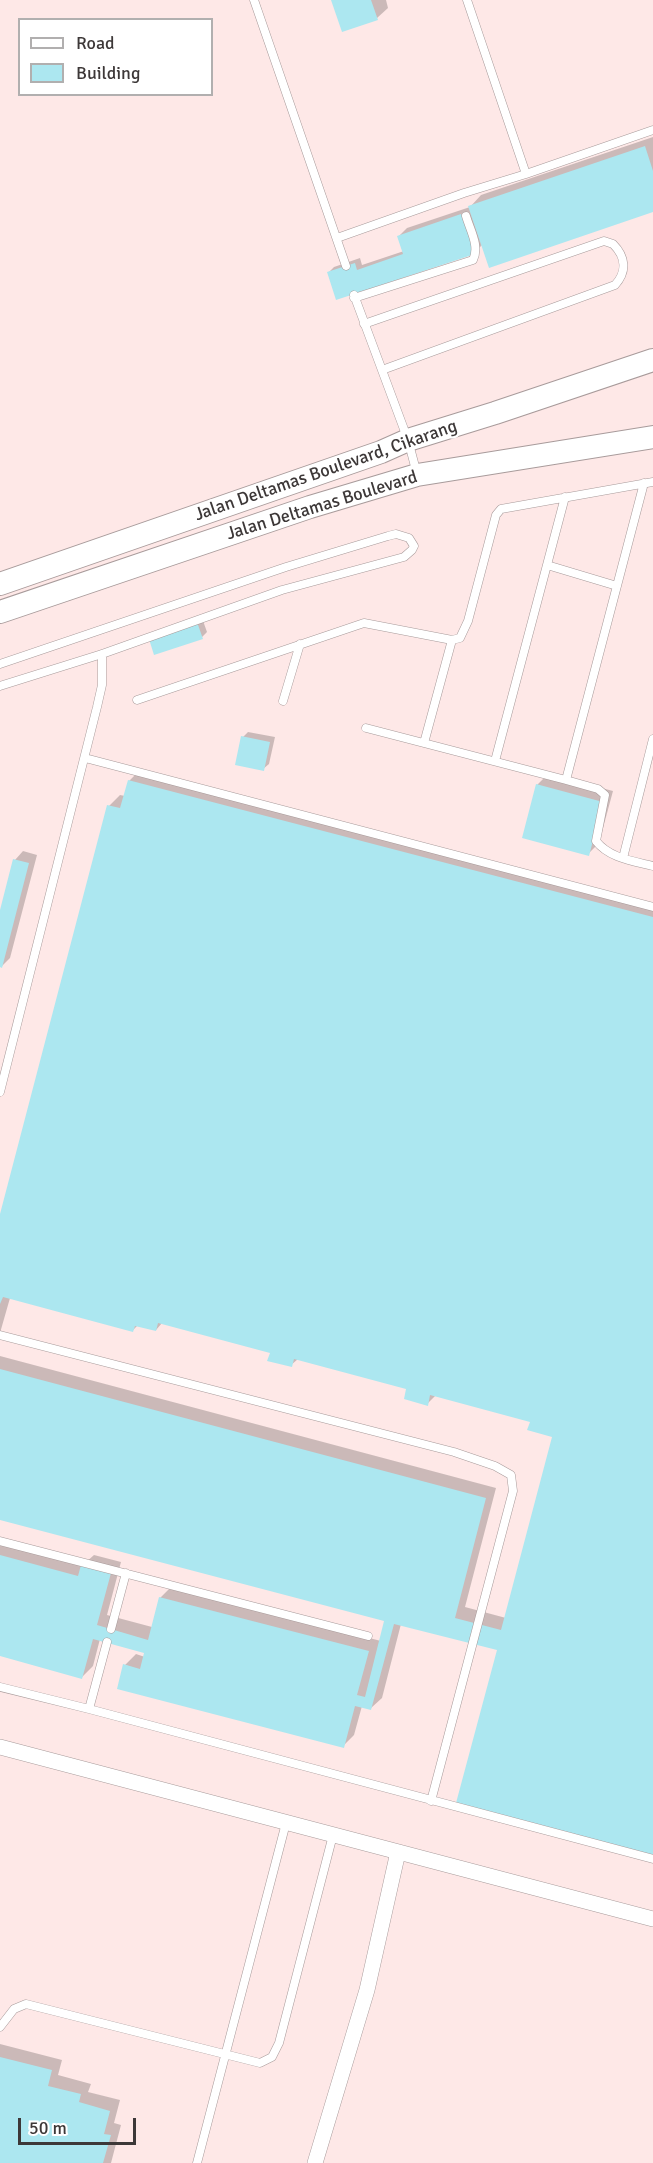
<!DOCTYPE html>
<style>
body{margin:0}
#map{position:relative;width:653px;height:2163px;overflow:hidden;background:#fef3f3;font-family:Signika,sans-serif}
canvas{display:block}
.legend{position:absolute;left:18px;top:18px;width:195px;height:78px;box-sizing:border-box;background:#fff;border:2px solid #b1afaf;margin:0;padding:8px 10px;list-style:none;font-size:18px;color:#3d3838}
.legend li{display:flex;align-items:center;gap:12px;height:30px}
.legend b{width:30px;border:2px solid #b1afaf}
.scale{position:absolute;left:18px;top:2118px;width:118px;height:27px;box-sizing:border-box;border:3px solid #3d3838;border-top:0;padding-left:8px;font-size:18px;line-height:21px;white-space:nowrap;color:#3d3838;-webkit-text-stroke:4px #fff;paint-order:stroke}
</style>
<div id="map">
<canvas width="653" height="2163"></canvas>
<ul class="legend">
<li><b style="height:8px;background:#fff"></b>Road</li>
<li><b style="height:16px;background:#ace7f0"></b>Building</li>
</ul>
<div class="scale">50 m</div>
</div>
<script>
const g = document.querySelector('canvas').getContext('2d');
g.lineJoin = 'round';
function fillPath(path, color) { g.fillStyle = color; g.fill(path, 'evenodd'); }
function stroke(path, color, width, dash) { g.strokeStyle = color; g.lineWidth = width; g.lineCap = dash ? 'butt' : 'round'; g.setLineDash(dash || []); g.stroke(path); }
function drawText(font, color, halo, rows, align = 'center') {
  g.font = font + ' Signika,sans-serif'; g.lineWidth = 4.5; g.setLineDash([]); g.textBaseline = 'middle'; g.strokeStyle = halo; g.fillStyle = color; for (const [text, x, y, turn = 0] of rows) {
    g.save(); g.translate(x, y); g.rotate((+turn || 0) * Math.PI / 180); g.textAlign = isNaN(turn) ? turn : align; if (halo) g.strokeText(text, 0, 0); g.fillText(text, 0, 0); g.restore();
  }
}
fillPath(new Path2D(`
 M 0,0 L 653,0 L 653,2163 L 0,2163 ZM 20,20 L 212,20 L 212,94 L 20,94 Z`), '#fee8e7');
fillPath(new Path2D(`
 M 332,0 L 386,0 L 388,8 L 377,18 Z
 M 653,137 L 653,211 L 483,244 L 474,253 L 337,298 L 329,272 L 334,267 L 360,258 L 362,265 L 404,251 L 399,236 L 407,228 L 470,207 L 481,195 Z
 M 202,618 L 207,632 L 202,637 L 156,634 Z
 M 248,732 L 275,737 L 269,764 L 263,769 L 243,737 Z
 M 140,770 L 653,904 L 653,1853 L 498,1649 L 401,1624 L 382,1698 L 371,1708 L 362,1706 L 354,1735 L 343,1746 L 125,1665 L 136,1654 L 145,1657 L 146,1652 L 100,1639 L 93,1666 L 82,1677 L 0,1655 L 0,1542 L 84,1564 L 94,1555 L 121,1562 L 107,1615 L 152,1627 L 160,1598 L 171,1587 L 381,1641 L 386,1620 L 0,1519 L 0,1356 L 496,1488 L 465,1607 L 506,1618 L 554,1435 L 531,1421 L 436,1395 L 427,1404 L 408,1388 L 298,1359 L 291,1365 L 271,1352 L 162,1323 L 156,1330 L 138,1325 L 133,1330 L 10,1298 L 0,1333 L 0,1220 L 109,806 L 120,795 L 125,796 L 129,781 Z
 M 548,774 L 613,791 L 599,843 L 588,854 L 537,785 Z
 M 23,851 L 37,855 L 10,958 L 2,966 L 0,966 L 0,916 L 15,860 Z
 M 0,2044 L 62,2060 L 58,2075 L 91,2084 L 88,2092 L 120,2100 L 114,2123 L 121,2125 L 111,2163 L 0,2163 Z`), '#0003');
fillPath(new Path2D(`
 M 331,0 L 371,0 L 378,20 L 342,32 Z
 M 645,146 L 653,171 L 653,212 L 489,268 L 468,206 Z
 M 461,214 L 475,254 L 336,300 L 327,272 L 355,263 L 357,270 L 403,254 L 397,236 Z
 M 197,622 L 203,639 L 154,655 L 149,639 Z
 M 241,736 L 270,742 L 264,771 L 235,765 Z
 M 128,780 L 653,917 L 653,1855 L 456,1803 L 497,1650 L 394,1624 L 371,1710 L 355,1706 L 344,1748 L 117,1689 L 123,1664 L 140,1669 L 144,1653 L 93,1639 L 82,1679 L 0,1656 L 0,1555 L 78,1576 L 81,1565 L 111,1573 L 97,1625 L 148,1640 L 159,1597 L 369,1651 L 357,1695 L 365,1697 L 384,1621 L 0,1520 L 0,1369 L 486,1498 L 455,1618 L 501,1630 L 552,1437 L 527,1430 L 530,1422 L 430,1395 L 428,1406 L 404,1399 L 406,1389 L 294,1359 L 292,1367 L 267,1361 L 270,1353 L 158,1323 L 156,1331 L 135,1326 L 133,1332 L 3,1297 L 0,1304 L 0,1214 L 107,805 L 120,808 Z
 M 536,784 L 603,802 L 589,856 L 522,838 Z
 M 13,859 L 29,863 L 2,968 L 0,967 L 0,910 Z
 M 0,2057 L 52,2070 L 48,2086 L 81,2094 L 79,2102 L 110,2111 L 104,2134 L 111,2135 L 103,2163 L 0,2163 Z`), '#ace7f0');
const lane = new Path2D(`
 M 254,0 L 346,266
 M 467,0 L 526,174
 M 337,238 L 464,193 L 526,174 L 653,130
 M 354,295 L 408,440 L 417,474
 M 354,298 L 473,260 C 480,246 470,230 466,216
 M 364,324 L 604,241 L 613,244 C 626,257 627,272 615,285 L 382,370
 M 644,483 L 566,780 L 598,789 L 605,795 L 596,841 C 609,858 633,861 653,866
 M 547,565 L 617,586
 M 0,664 L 286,567 L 388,536 L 396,534 L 409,538 L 414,546 L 412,550 L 404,557 L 282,590 L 102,654 L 0,686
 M 137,700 L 364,623 L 452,640 L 460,638 L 468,621 L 496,515 L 501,509 L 653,482
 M 283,701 L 300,644
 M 366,728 L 566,780
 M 424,743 L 452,640
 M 85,758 L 653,907
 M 495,761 L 565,497
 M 623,858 L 653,739
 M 0,1092 L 97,707 L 102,685 L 102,654
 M 0,1335 L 454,1452 L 495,1466 L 511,1475 L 513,1491 L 431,1801
 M 0,1541 L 368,1636
 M 111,1629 L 126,1573
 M 0,1687 L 89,1709 L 653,1859
 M 89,1709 L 107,1642
 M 0,2027 L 14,2009 L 26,2004 L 260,2063 L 272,2057 L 279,2043 L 333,1835
 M 197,2163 L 286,1823`);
const street = new Path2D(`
 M 0,1747 L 653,1919
 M 315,2163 L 367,1990 L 398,1852`);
const secondary = new Path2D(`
 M 0,584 L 381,452 L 408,440 L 495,413 L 653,360
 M 0,612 L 310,507 L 417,475 L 653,437`);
stroke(lane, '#a89b9b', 9);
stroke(street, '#a89b9b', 16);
stroke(secondary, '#a89b9b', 24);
stroke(lane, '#fff', 8);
stroke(street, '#fff', 15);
stroke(secondary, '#fff', 22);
drawText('18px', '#3d3838', '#fff', [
 ["Jalan Deltamas Boulevard, Cikarang",326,471,-19],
 ["Jalan Deltamas Boulevard",322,506,-17]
]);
</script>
